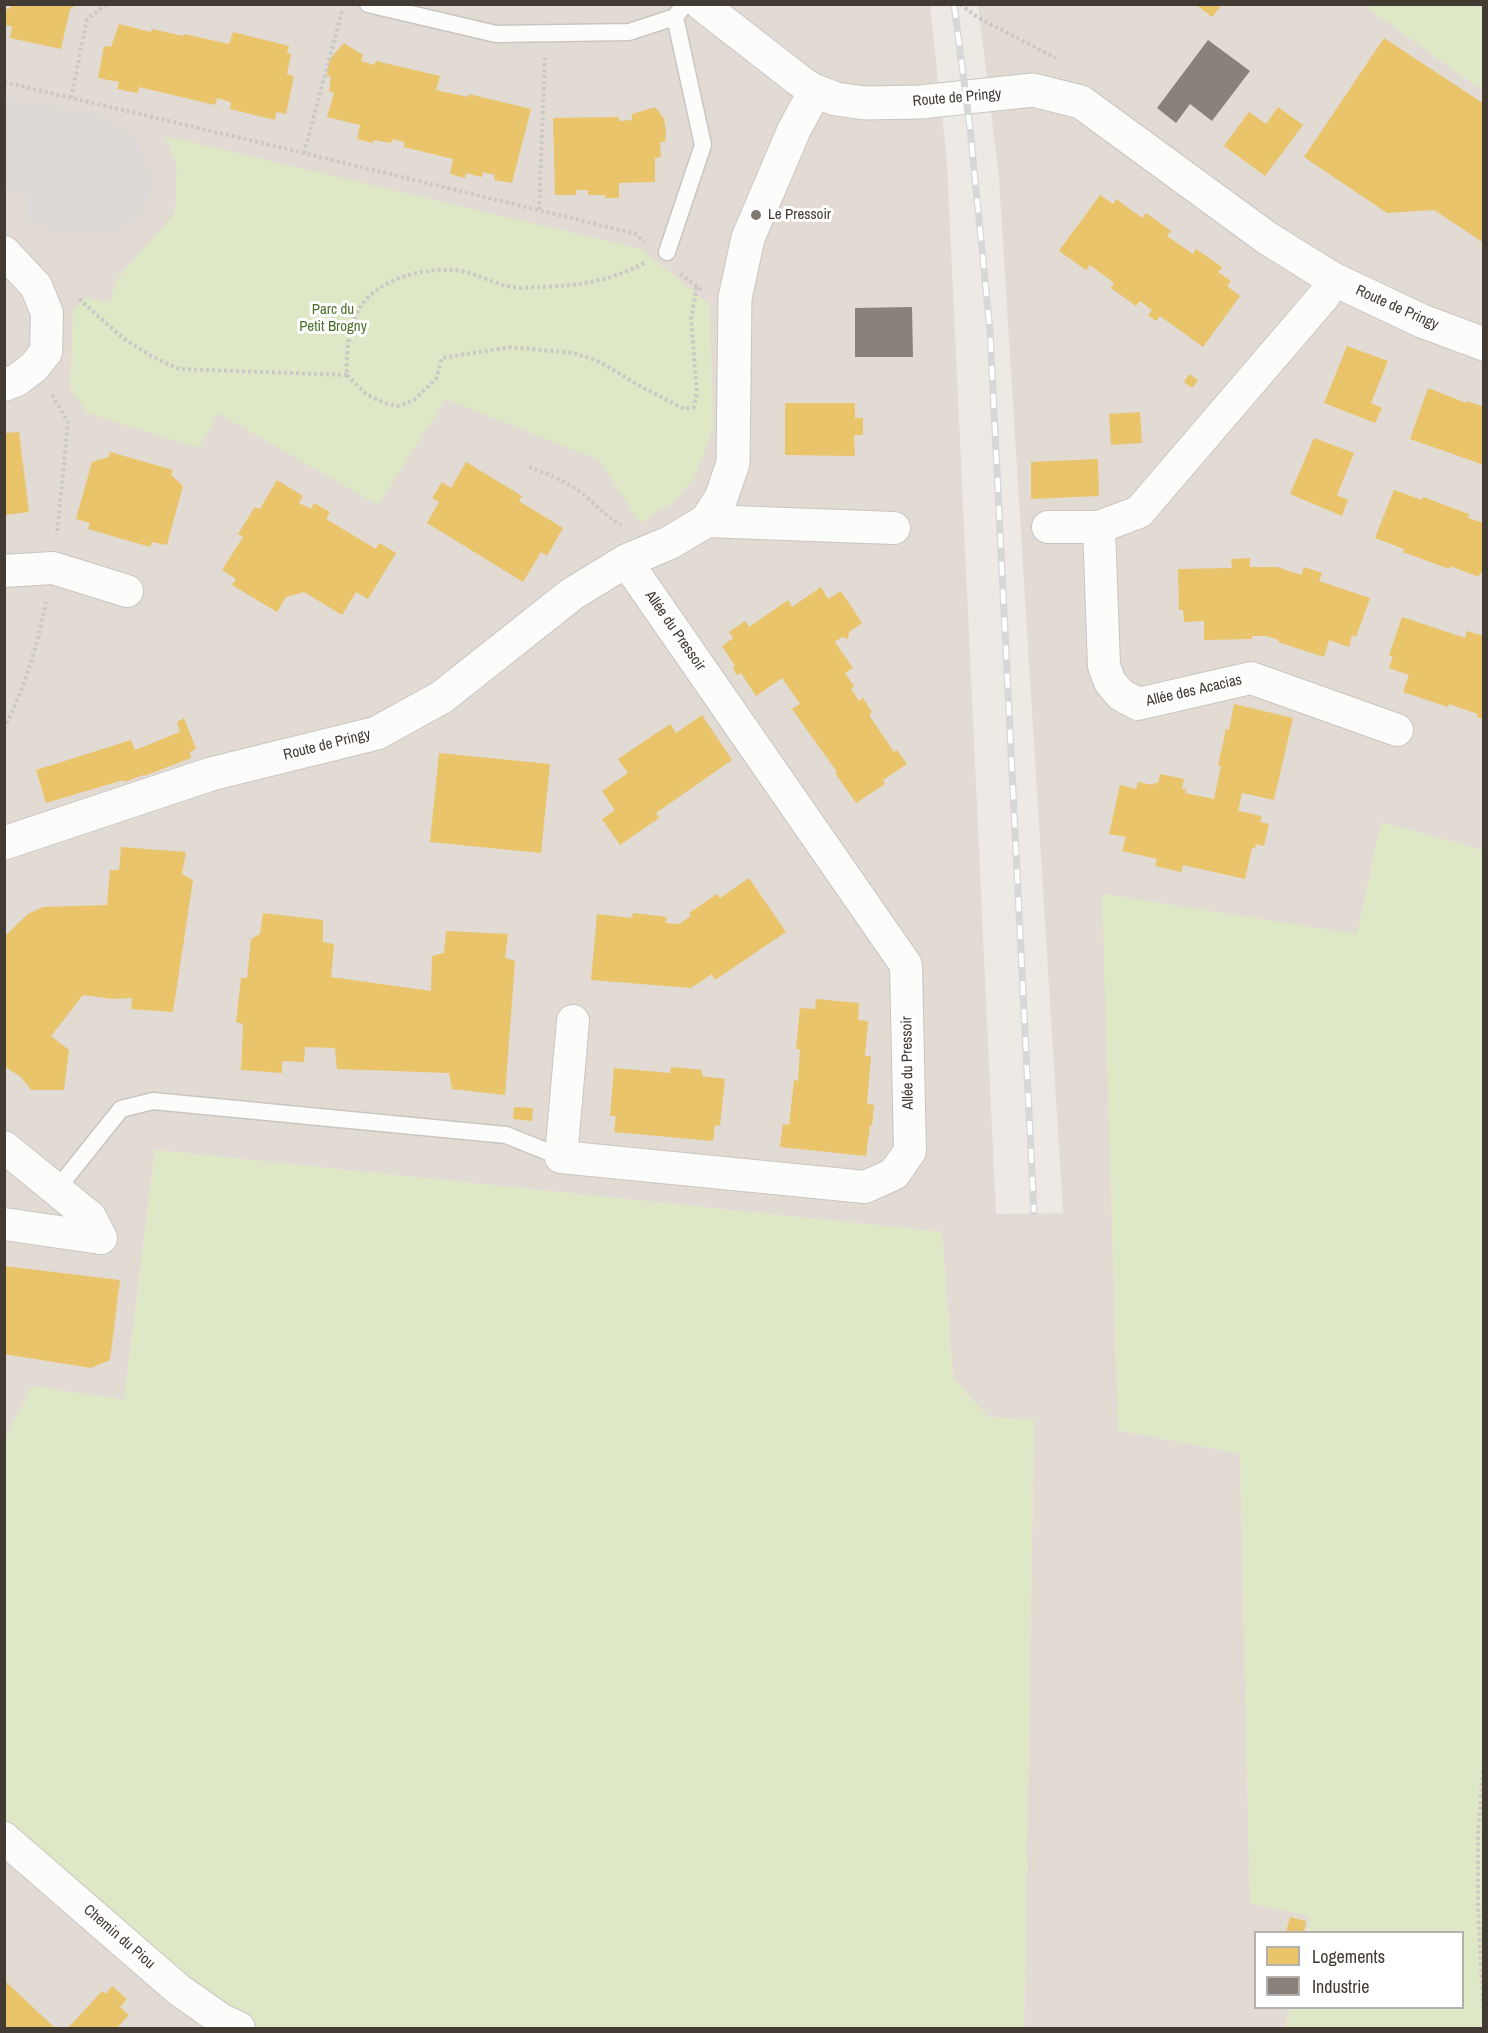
<!DOCTYPE html>
<meta charset="utf-8">
<style>
body{margin:0}
#map{position:relative;width:1488px;height:2033px;overflow:hidden;background:#edeae6;font-family:"Archivo Narrow",sans-serif}
canvas{display:block}
.frame{position:absolute;inset:0;border:6px solid #423b33;pointer-events:none}
.legend{position:absolute;left:1254px;top:1931px;width:210px;height:78px;box-sizing:border-box;background:#fff;border:2px solid #b3b1ad;margin:0;padding:8px 10px;list-style:none;font-size:18px;color:#423b33}
.legend li{display:flex;align-items:center;gap:12px;height:30px}
.legend b{width:30px;border:2px solid #b3b1ad}
</style>
<div id="map">
<canvas width="1488" height="2033"></canvas>
<div class="frame"></div>
<ul class="legend">
<li><b style="height:16px;background:#e9c46a"></b>Logements</li>
<li><b style="height:16px;background:#8a817c"></b>Industrie</li>
</ul>
</div>
<script>
const g = document.querySelector('canvas').getContext('2d');
g.lineJoin = 'round';
function fillPath(path, color) { g.fillStyle = color; g.fill(path, 'evenodd'); }
function stroke(path, color, width, dash) { g.strokeStyle = color; g.lineWidth = width; g.lineCap = dash ? 'butt' : 'round'; g.setLineDash(dash || []); g.stroke(path); }
function drawText(font, color, halo, rows, align = 'center') {
  g.font = font + ' "Archivo Narrow",sans-serif'; g.lineWidth = 6; g.setLineDash([]); g.textBaseline = 'middle'; g.strokeStyle = halo; g.fillStyle = color; for (const [text, x, y, turn = 0] of rows) {
    g.save(); g.translate(x, y); g.rotate((+turn || 0) * Math.PI / 180); g.textAlign = isNaN(turn) ? turn : align; if (halo) g.strokeText(text, 0, 0); g.fillText(text, 0, 0); g.restore();
  }
}
fillPath(new Path2D(`
 M 5,5 L 930,5 L 947,161 L 996,1214 L 1063,1213 L 999,178 L 978,5 L 1364,5 L 1483,91 L 1483,850 L 1381,822 L 1357,935 L 1103,894 L 1118,1430 L 1240,1454 L 1250,1903 L 1311,1916 L 1307,1932 L 1256,1932 L 1256,2008 L 1290,2008 L 1285,2028 L 1024,2028 L 1034,1420 L 988,1417 L 953,1378 L 942,1232 L 155,1150 L 124,1400 L 32,1387 L 5,1440 Z
 M 5,1821 L 220,2028 L 5,2028 Z`), '#e1dbd3');
fillPath(new Path2D(`
 M 1364,5 L 1483,5 L 1483,91 Z
 M 165,136 L 641,249 L 710,305 L 713,429 L 694,478 L 672,503 L 640,523 L 599,460 L 446,399 L 378,505 L 218,413 L 199,448 L 87,413 L 70,388 L 73,311 L 86,297 L 110,303 L 116,280 L 175,213 L 177,167 Z
 M 1381,822 L 1483,850 L 1483,2028 L 1285,2028 L 1290,2008 L 1462,2008 L 1462,1932 L 1307,1932 L 1310,1916 L 1250,1903 L 1240,1454 L 1118,1430 L 1102,894 L 1357,934 Z
 M 155,1150 L 942,1232 L 953,1378 L 988,1417 L 1034,1420 L 1024,2028 L 220,2028 L 5,1821 L 4,1440 L 32,1386 L 124,1400 Z`), '#dee7c6');
fillPath(new Path2D(`
 M 5,97 L 101,116 L 136,138 L 152,178 L 146,208 L 118,232 L 82,235 L 27,225 L 29,196 L 5,190 Z`), '#dcd9d6');
fillPath(new Path2D(`
 M 11,4 L 78,4 L 70,9 L 61,49 L 10,38 L 12,26 L 4,25 L 4,20 L 7,8 L 10,9 Z
 M 1195,4 L 1222,4 L 1212,17 Z
 M 119,24 L 151,32 L 152,29 L 183,36 L 184,34 L 229,44 L 233,32 L 289,46 L 287,53 L 291,54 L 287,74 L 294,76 L 286,114 L 276,112 L 275,120 L 230,109 L 231,102 L 217,98 L 215,105 L 139,87 L 138,93 L 117,89 L 119,82 L 98,78 L 104,46 L 111,47 Z
 M 1384,38 L 1484,104 L 1484,243 L 1434,210 L 1387,213 L 1304,157 Z
 M 344,43 L 363,55 L 361,61 L 374,65 L 376,61 L 440,76 L 436,90 L 468,97 L 469,94 L 531,109 L 512,183 L 494,180 L 495,175 L 483,172 L 482,177 L 466,173 L 465,178 L 450,174 L 453,159 L 404,147 L 404,142 L 393,139 L 391,143 L 374,140 L 373,143 L 357,139 L 360,125 L 327,117 L 334,93 L 329,91 L 331,77 L 327,76 L 329,60 Z
 M 1278,107 L 1303,125 L 1265,176 L 1224,146 L 1249,112 L 1266,124 Z
 M 652,108 L 656,108 L 664,119 L 666,131 L 665,142 L 660,142 L 661,157 L 655,158 L 655,182 L 619,183 L 619,198 L 605,198 L 606,195 L 588,195 L 588,190 L 576,190 L 576,195 L 555,195 L 553,118 L 619,117 L 619,121 L 632,120 L 632,114 Z
 M 1100,195 L 1113,204 L 1116,199 L 1142,218 L 1146,213 L 1171,231 L 1167,236 L 1193,254 L 1196,249 L 1222,267 L 1218,272 L 1231,281 L 1227,286 L 1240,296 L 1203,347 L 1160,316 L 1156,321 L 1148,315 L 1152,310 L 1140,301 L 1136,306 L 1111,288 L 1114,283 L 1090,265 L 1086,270 L 1059,251 Z
 M 1347,346 L 1388,361 L 1371,403 L 1382,408 L 1375,423 L 1324,403 Z
 M 1189,374 L 1198,380 L 1192,388 L 1184,382 Z
 M 1428,388 L 1466,403 L 1467,401 L 1484,407 L 1484,465 L 1410,439 Z
 M 785,403 L 855,403 L 855,418 L 863,418 L 863,435 L 854,435 L 855,456 L 785,455 Z
 M 1140,412 L 1142,443 L 1111,445 L 1109,414 Z
 M 19,432 L 29,512 L 4,515 L 4,433 Z
 M 1314,438 L 1354,453 L 1337,495 L 1348,500 L 1342,516 L 1290,494 Z
 M 110,452 L 173,470 L 171,475 L 183,486 L 167,545 L 152,542 L 150,547 L 88,529 L 90,523 L 76,519 L 92,462 L 109,457 Z
 M 1098,459 L 1099,496 L 1031,499 L 1031,462 Z
 M 466,462 L 522,496 L 519,501 L 563,528 L 547,556 L 541,552 L 523,582 L 427,523 L 439,502 L 432,498 L 442,482 L 451,488 Z
 M 277,480 L 303,496 L 299,503 L 311,509 L 314,503 L 330,512 L 326,519 L 376,549 L 379,543 L 396,553 L 368,599 L 356,592 L 342,615 L 304,592 L 286,597 L 277,612 L 232,585 L 236,579 L 222,570 L 243,537 L 238,534 L 255,507 L 260,509 Z
 M 1394,490 L 1422,500 L 1423,497 L 1469,514 L 1468,518 L 1484,523 L 1484,574 L 1480,573 L 1479,577 L 1450,566 L 1449,569 L 1403,552 L 1404,549 L 1375,538 Z
 M 1250,558 L 1250,567 L 1277,567 L 1301,575 L 1304,567 L 1322,573 L 1319,581 L 1370,598 L 1356,637 L 1352,635 L 1349,647 L 1329,640 L 1324,657 L 1278,642 L 1279,640 L 1266,636 L 1252,636 L 1252,639 L 1204,640 L 1204,621 L 1184,622 L 1183,610 L 1179,610 L 1178,569 L 1232,568 L 1231,559 Z
 M 821,587 L 828,599 L 841,591 L 862,623 L 849,632 L 848,639 L 842,637 L 835,642 L 853,668 L 845,673 L 854,686 L 851,689 L 859,701 L 863,698 L 872,712 L 869,715 L 894,752 L 897,750 L 907,764 L 883,780 L 885,784 L 856,803 L 835,773 L 837,772 L 792,709 L 800,704 L 782,678 L 756,696 L 741,673 L 737,675 L 733,668 L 735,666 L 722,646 L 733,638 L 729,632 L 745,621 L 749,627 L 788,600 L 792,607 Z
 M 1402,617 L 1465,638 L 1467,631 L 1484,636 L 1484,719 L 1476,717 L 1478,714 L 1449,704 L 1448,707 L 1403,692 L 1409,675 L 1389,668 L 1393,657 L 1389,655 Z
 M 1234,704 L 1293,718 L 1274,800 L 1242,793 L 1238,811 L 1262,816 L 1260,822 L 1269,824 L 1264,846 L 1256,844 L 1255,848 L 1252,848 L 1245,879 L 1183,865 L 1181,872 L 1155,866 L 1157,859 L 1122,851 L 1126,837 L 1109,834 L 1120,785 L 1136,789 L 1138,782 L 1153,785 L 1154,783 L 1158,783 L 1160,774 L 1184,779 L 1182,789 L 1186,789 L 1185,793 L 1214,799 L 1221,766 L 1218,766 L 1226,729 L 1229,730 Z
 M 702,715 L 732,760 L 656,813 L 659,818 L 620,845 L 602,819 L 615,810 L 602,791 L 628,773 L 618,759 L 670,724 L 676,733 Z
 M 184,718 L 196,749 L 190,752 L 191,758 L 144,776 L 143,775 L 125,782 L 123,780 L 46,803 L 36,770 L 131,740 L 135,750 L 180,732 L 177,722 Z
 M 439,753 L 550,764 L 541,853 L 430,842 Z
 M 121,847 L 186,852 L 182,874 L 193,880 L 173,1012 L 131,1009 L 132,998 L 113,999 L 83,995 L 51,1036 L 69,1050 L 64,1090 L 31,1090 L 21,1077 L 4,1066 L 4,937 L 28,914 L 43,907 L 107,905 L 110,870 L 119,870 Z
 M 749,878 L 786,932 L 715,980 L 712,974 L 691,988 L 591,980 L 597,914 L 632,918 L 633,913 L 666,917 L 666,923 L 679,924 L 691,916 L 689,913 L 717,894 L 720,898 Z
 M 263,913 L 323,920 L 323,942 L 334,944 L 331,977 L 431,991 L 432,956 L 444,953 L 446,931 L 508,934 L 505,958 L 515,961 L 505,1095 L 452,1089 L 449,1073 L 337,1069 L 335,1048 L 305,1047 L 304,1062 L 282,1061 L 282,1073 L 241,1070 L 243,1024 L 236,1022 L 241,978 L 247,978 L 251,939 L 260,934 Z
 M 816,999 L 859,1003 L 858,1020 L 868,1021 L 865,1056 L 871,1056 L 867,1104 L 874,1105 L 872,1126 L 870,1125 L 866,1156 L 780,1147 L 783,1124 L 789,1125 L 794,1080 L 798,1081 L 800,1049 L 796,1049 L 800,1008 L 815,1009 Z
 M 671,1067 L 702,1070 L 702,1076 L 725,1079 L 720,1126 L 715,1125 L 713,1141 L 614,1132 L 616,1116 L 610,1116 L 614,1068 L 670,1073 Z
 M 514,1107 L 533,1108 L 532,1121 L 513,1119 Z
 M 4,1266 L 120,1280 L 110,1360 L 91,1368 L 4,1354 Z
 M 1290,1917 L 1306,1921 L 1304,1932 L 1286,1932 Z
 M 4,1980 L 55,2028 L 4,2028 Z
 M 112,1986 L 127,1999 L 120,2007 L 129,2015 L 117,2028 L 68,2028 L 102,1991 L 106,1994 Z`), '#e9c46a');
fillPath(new Path2D(`
 M 1208,40 L 1250,71 L 1212,121 L 1190,104 L 1176,123 L 1157,108 Z
 M 912,307 L 913,357 L 855,357 L 855,308 Z`), '#8a817c');
const service = new Path2D(`
 M 368,4 L 496,34 L 629,32 L 675,17 L 685,4
 M 667,252 L 703,145 L 675,17
 M 57,1189 L 121,1109 L 153,1101 L 506,1135 L 561,1157`);
const minor = new Path2D(`
 M 701,4 L 800,81 L 815,91
 M 4,252 L 36,286 L 47,313 L 46,352 L 34,367 L 17,380 L 4,385
 M 706,521 L 894,528
 M 1048,527 L 1099,527 L 1139,512 L 1324,296 L 1333,279
 M 1099,527 L 1104,666 L 1110,682 L 1121,695 L 1138,704 L 1251,678 L 1397,730
 M 4,571 L 53,568 L 127,591
 M 573,1021 L 561,1157 L 865,1187 L 894,1174 L 910,1151 L 906,965 L 626,561
 M 4,1147 L 90,1217 L 101,1238 L 4,1224
 M 4,1838 L 179,1990 L 222,2020 L 239,2028`);
const tertiary = new Path2D(`
 M 4,843 L 211,774 L 377,733 L 442,697 L 572,594 L 626,561 L 669,543 L 706,521 L 721,498 L 733,463 L 735,298 L 748,238 L 794,130 L 815,91 L 836,99 L 865,103 L 921,102 L 1033,90 L 1081,102 L 1267,238 L 1333,279 L 1422,321 L 1484,344`);
stroke(service, '#c9c6c2', 19);
stroke(minor, '#c9c6c2', 34);
stroke(tertiary, '#c9c6c2', 35);
stroke(new Path2D(`
 M 960,4 L 977,17 L 1056,58
 M 4,82 L 304,153 L 636,234 L 644,242
 M 71,98 L 87,19 L 107,4
 M 304,153 L 342,11
 M 539,210 L 545,58
 M 680,274 L 703,291
 M 79,299 L 123,338 L 153,357 L 179,369 L 347,375 C 346,352 348,321 364,302 C 384,277 425,268 455,270 C 475,272 493,284 512,287 C 520,289 531,287 539,287 C 577,286 611,281 644,263
 M 347,375 L 367,395 L 385,403 L 398,406 L 414,400 L 436,379 L 442,358 L 510,347 L 574,353 L 600,362 L 640,386 L 684,409 L 694,407 L 697,392 L 691,319 L 697,286
 M 52,395 L 68,422 L 57,535
 M 529,467 C 548,474 568,482 584,495 C 597,506 607,517 621,525
 M 4,729 C 24,689 38,645 46,602
 M 1484,1759 L 1478,1835 L 1478,1905 L 1484,2023`), '#cbc9c6', 4, [3, 3]);
stroke(service, '#fcfcfb', 16);
stroke(minor, '#fcfcfb', 32);
stroke(tertiary, '#fcfcfb', 33);
const rail = new Path2D(`
 M 954,4 L 970,128 L 990,331 L 1034,1212`);
stroke(rail, '#d8d7d7', 7);
stroke(rail, '#fff', 4.5, [14]);
for (const [x, y, r, color] of [
 [756,215,6,"#7e7872"]
]) { const dot = new Path2D(); dot.arc(x, y, r, 0, 2 * Math.PI); g.fillStyle = color; g.fill(dot); stroke(dot, '#fff', 2); }
drawText('15px', '#423b33', '#fff', [
 ["Route de Pringy",957,98,-5],
 ["Route de Pringy",1397,308,24],
 ["Allée du Pressoir",675,631,55],
 ["Allée des Acacias",1194,691,-13],
 ["Route de Pringy",327,745,-14],
 ["Allée du Pressoir",908,1063,-91],
 ["Chemin du Piou",119,1937,41]
]);
drawText('15px', '#423b33', '#fff', [
 ["Le Pressoir",768,215]
], 'left');
drawText('15px', '#4c702a', '#fff', [
 ["Parc du",333,310],
 ["Petit Brogny",333,327]
]);
</script>
